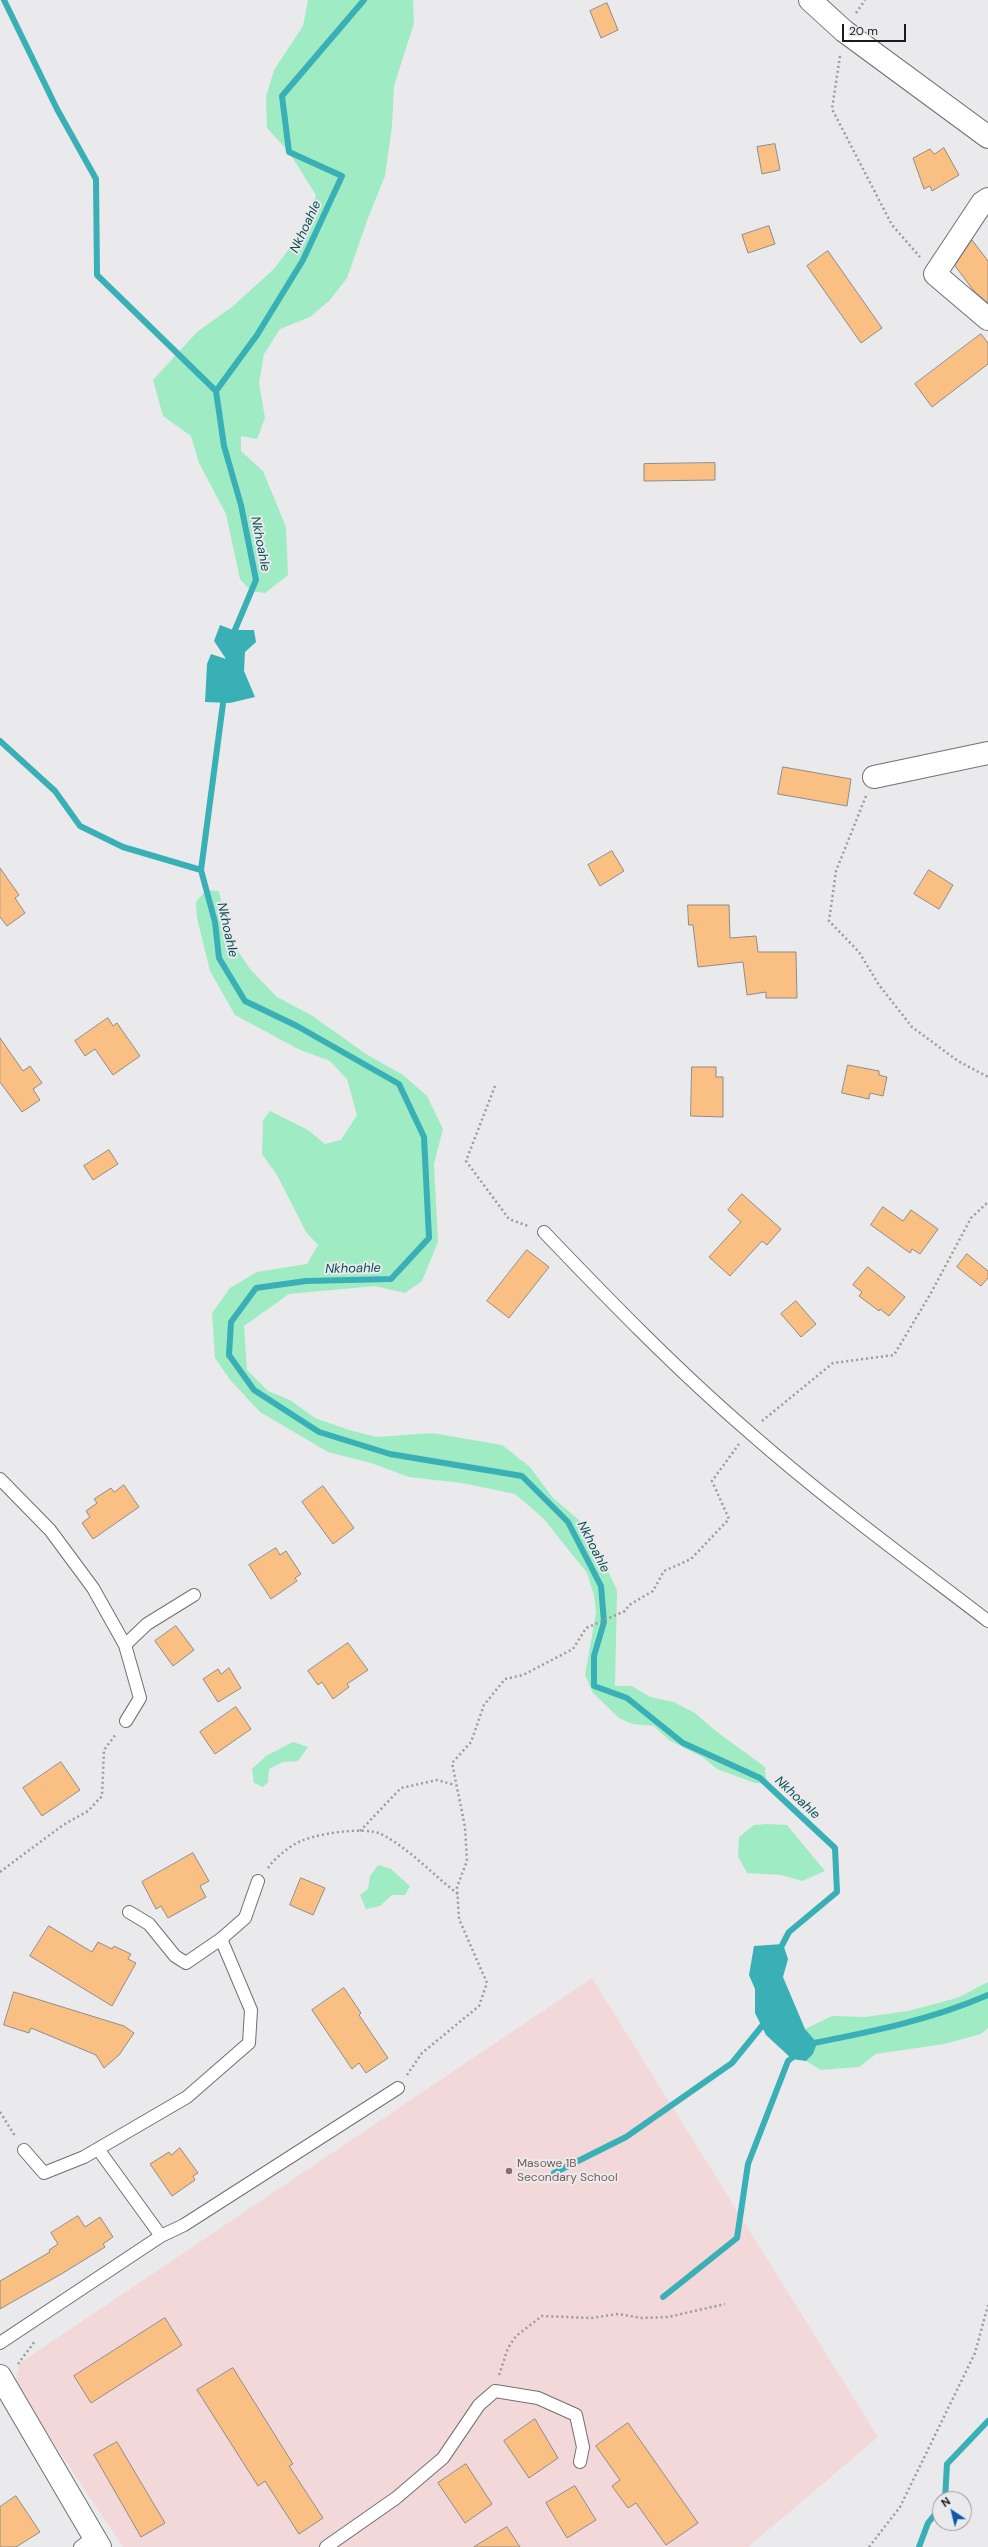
<!DOCTYPE html>
<style>
body{margin:0}
#map{position:relative;width:988px;height:2547px;overflow:hidden;background:#eae9ec;font-family:"DM Sans",sans-serif}
canvas{display:block}
.north{position:absolute;left:932px;top:2491px;width:40px;height:40px;box-sizing:border-box;background:#eae9ec;border:1px solid #979698;border-radius:50%;rotate:325deg;font-size:11px;font-weight:700;line-height:16px;text-align:center;color:#1a1a1b}
.north::after{content:'';display:block;margin:auto;width:14px;height:18px;background:#0e5aa9;clip-path:polygon(50% 0,100% 100%,50% 72%,0 100%)}
.scale{position:absolute;left:842px;top:24px;width:64px;height:18px;box-sizing:border-box;border:2px solid #1a1a1b;border-top:0;padding-left:5px;font-size:12px;line-height:14px;white-space:nowrap;color:#1a1a1b;-webkit-text-stroke:3px #eae9ec;paint-order:stroke}
</style>
<div id="map">
<canvas width="988" height="2547"></canvas>
<div class="north">N</div>
<div class="scale">20 m</div>
</div>
<script>
const g = document.querySelector('canvas').getContext('2d');
g.lineJoin = 'round';
function fillPath(path, color) { g.fillStyle = color; g.fill(path, 'evenodd'); }
function stroke(path, color, width, dash) { g.strokeStyle = color; g.lineWidth = width; g.lineCap = dash ? 'butt' : 'round'; g.setLineDash(dash || []); g.stroke(path); }
function drawText(font, color, halo, rows, align = 'center') {
  g.font = font + ' "DM Sans",sans-serif'; g.lineWidth = 4; g.setLineDash([]); g.textBaseline = 'middle'; g.strokeStyle = halo; g.fillStyle = color; for (const [text, x, y, turn = 0] of rows) {
    g.save(); g.translate(x, y); g.rotate((+turn || 0) * Math.PI / 180); g.textAlign = isNaN(turn) ? turn : align; if (halo) g.strokeText(text, 0, 0); g.fillText(text, 0, 0); g.restore();
  }
}
fillPath(new Path2D(`
 M 592,1978 L 878,2437 L 748,2547 L 123,2547 L 15,2385 L 20,2363 Z`), '#f3d8da');
fillPath(new Path2D(`
 M 308,0 L 413,0 L 414,23 L 394,86 L 392,126 L 385,176 L 368,218 L 347,278 L 330,300 L 310,317 L 280,329 L 264,354 L 259,383 L 265,418 L 257,439 L 241,436 L 241,451 L 263,471 L 286,527 L 288,575 L 265,593 L 251,591 L 240,579 L 226,514 L 199,463 L 191,436 L 163,416 L 153,380 L 197,332 L 232,307 L 274,269 L 307,225 L 316,195 L 289,152 L 267,128 L 266,97 L 274,70 L 303,26 Z
 M 206,890 L 219,891 L 229,938 L 250,969 L 277,997 L 311,1015 L 366,1054 L 403,1075 L 427,1096 L 443,1129 L 434,1164 L 438,1242 L 422,1281 L 405,1293 L 375,1286 L 289,1294 L 244,1326 L 247,1370 L 268,1391 L 290,1400 L 315,1418 L 349,1430 L 377,1437 L 432,1433 L 502,1445 L 530,1467 L 553,1498 L 587,1527 L 617,1590 L 615,1686 L 632,1686 L 650,1697 L 674,1702 L 695,1713 L 717,1732 L 765,1767 L 766,1783 L 755,1783 L 717,1769 L 704,1758 L 669,1740 L 654,1726 L 632,1724 L 619,1718 L 593,1693 L 585,1675 L 596,1613 L 594,1595 L 587,1573 L 543,1518 L 515,1494 L 462,1483 L 409,1477 L 371,1463 L 328,1452 L 260,1412 L 231,1381 L 215,1358 L 212,1313 L 230,1288 L 257,1272 L 307,1264 L 318,1245 L 306,1232 L 277,1175 L 262,1154 L 263,1120 L 270,1111 L 308,1130 L 325,1144 L 341,1140 L 357,1115 L 347,1079 L 330,1061 L 298,1049 L 235,1015 L 210,971 L 197,918 L 196,902 Z
 M 293,1742 L 308,1747 L 298,1761 L 283,1762 L 269,1769 L 268,1782 L 263,1787 L 254,1783 L 252,1769 L 266,1756 Z
 M 767,1824 L 787,1825 L 825,1871 L 802,1881 L 781,1875 L 747,1873 L 738,1856 L 739,1837 L 754,1825 Z
 M 378,1865 L 391,1869 L 410,1886 L 405,1895 L 392,1895 L 380,1906 L 366,1909 L 360,1895 L 368,1889 L 370,1876 Z
 M 988,1982 L 988,2028 L 981,2034 L 944,2044 L 876,2054 L 859,2067 L 821,2070 L 806,2061 L 813,2054 L 805,2029 L 832,2016 L 865,2017 L 908,2011 L 957,1998 Z`), '#9fecc4');
fillPath(new Path2D(`
 M 220,625 L 233,630 L 254,630 L 256,642 L 245,652 L 244,671 L 255,697 L 230,703 L 205,702 L 207,664 L 211,654 L 226,659 L 214,641 Z
 M 783,1944 L 788,1959 L 783,1977 L 805,2029 L 817,2043 L 813,2054 L 806,2061 L 792,2059 L 766,2035 L 755,2013 L 755,1989 L 749,1975 L 754,1946 Z`), '#39afb6');
stroke(new Path2D(`
 M 4,0 L 57,109 L 96,179 L 97,275 L 216,391
 M 232,637 L 256,580 L 241,505 L 224,446 L 216,391 L 257,335 L 303,260 L 342,176 L 289,152 L 282,96 L 364,0
 M 224,696 L 201,870 L 215,922 L 219,958 L 245,1001 L 297,1026 L 399,1084 L 424,1137 L 429,1238 L 391,1279 L 306,1281 L 256,1288 L 231,1322 L 229,1355 L 254,1390 L 319,1432 L 390,1454 L 522,1476 L 568,1522 L 601,1586 L 604,1622 L 594,1656 L 594,1686 L 627,1698 L 683,1743 L 760,1778 L 835,1848 L 837,1892 L 789,1932 L 780,1949
 M 0,741 L 55,791 L 80,826 L 123,847 L 201,870
 M 809,2044 C 870,2032 931,2020 988,1995
 M 554,2173 L 626,2137 L 732,2063 L 766,2021
 M 663,2297 L 737,2238 L 748,2164 L 788,2061 L 798,2053
 M 945,2499 L 947,2464 L 988,2421
 M 919,2547 L 928,2523 L 940,2508`), '#39afb6', 6);
const building = new Path2D(`
 M 607,3 L 618,30 L 601,38 L 590,11 Z
 M 775,144 L 780,170 L 762,174 L 757,147 Z
 M 944,148 L 959,175 L 932,191 L 930,186 L 924,189 L 913,158 L 930,149 L 934,154 Z
 M 769,226 L 775,244 L 748,253 L 742,235 Z
 M 972,240 L 988,261 L 988,303 L 974,291 L 955,266 Z
 M 828,251 L 882,328 L 861,343 L 807,266 Z
 M 981,334 L 988,343 L 988,364 L 932,407 L 915,384 Z
 M 715,463 L 715,480 L 644,481 L 644,464 Z
 M 783,767 L 851,779 L 847,806 L 778,794 Z
 M 612,851 L 624,871 L 600,886 L 588,865 Z
 M 0,868 L 19,895 L 15,898 L 25,913 L 7,926 L 0,917 Z
 M 929,870 L 953,885 L 939,909 L 914,894 Z
 M 688,905 L 729,905 L 730,938 L 756,936 L 758,952 L 796,952 L 797,998 L 766,998 L 766,992 L 747,995 L 743,962 L 698,967 L 693,925 L 689,925 Z
 M 108,1018 L 113,1026 L 117,1023 L 140,1056 L 113,1075 L 95,1049 L 85,1056 L 75,1041 Z
 M 0,1038 L 23,1071 L 30,1066 L 42,1083 L 33,1089 L 40,1100 L 22,1112 L 0,1082 Z
 M 848,1065 L 879,1071 L 879,1075 L 887,1077 L 883,1096 L 870,1093 L 869,1099 L 842,1093 Z
 M 692,1067 L 716,1067 L 716,1077 L 723,1077 L 723,1117 L 691,1116 Z
 M 109,1150 L 118,1164 L 93,1180 L 84,1166 Z
 M 742,1194 L 781,1229 L 767,1245 L 762,1241 L 730,1276 L 709,1257 L 741,1222 L 728,1210 Z
 M 883,1207 L 903,1221 L 911,1210 L 938,1229 L 920,1254 L 912,1249 L 910,1253 L 871,1225 Z
 M 527,1250 L 549,1267 L 509,1318 L 487,1301 Z
 M 967,1254 L 988,1271 L 988,1278 L 981,1286 L 957,1267 Z
 M 868,1267 L 905,1297 L 889,1316 L 880,1309 L 879,1311 L 859,1296 L 862,1292 L 853,1285 Z
 M 796,1301 L 816,1324 L 801,1337 L 781,1314 Z
 M 124,1485 L 139,1507 L 93,1539 L 82,1523 L 90,1517 L 86,1511 L 97,1503 L 94,1499 L 111,1488 L 114,1492 Z
 M 323,1486 L 354,1528 L 333,1544 L 302,1502 Z
 M 276,1548 L 280,1555 L 286,1551 L 301,1574 L 295,1578 L 297,1581 L 271,1599 L 249,1565 Z
 M 176,1626 L 194,1650 L 173,1666 L 155,1641 Z
 M 348,1643 L 368,1670 L 347,1684 L 349,1687 L 333,1699 L 322,1682 L 318,1685 L 308,1671 Z
 M 229,1668 L 241,1688 L 218,1702 L 203,1679 L 218,1669 L 221,1674 Z
 M 236,1707 L 251,1729 L 215,1754 L 200,1732 Z
 M 61,1762 L 80,1790 L 42,1816 L 23,1788 Z
 M 193,1853 L 209,1881 L 200,1886 L 206,1897 L 168,1918 L 161,1906 L 156,1909 L 142,1882 Z
 M 301,1878 L 325,1888 L 313,1915 L 290,1905 Z
 M 49,1926 L 92,1952 L 98,1942 L 112,1949 L 114,1946 L 131,1954 L 128,1959 L 136,1963 L 112,2006 L 30,1956 Z
 M 344,1988 L 361,2013 L 359,2015 L 388,2058 L 366,2073 L 359,2063 L 352,2069 L 312,2010 Z
 M 14,1992 L 124,2026 L 134,2033 L 119,2055 L 104,2068 L 96,2055 L 31,2028 L 29,2033 L 4,2025 Z
 M 180,2148 L 198,2173 L 193,2176 L 195,2180 L 172,2196 L 150,2164 L 169,2152 L 171,2155 Z
 M 78,2216 L 85,2227 L 100,2217 L 113,2237 L 103,2244 L 105,2247 L 63,2273 L 0,2309 L 0,2281 L 50,2252 L 49,2250 L 58,2244 L 51,2233 Z
 M 165,2318 L 182,2345 L 91,2403 L 74,2376 Z
 M 233,2368 L 293,2464 L 289,2466 L 323,2518 L 299,2534 L 265,2481 L 258,2486 L 197,2390 Z
 M 535,2419 L 558,2458 L 529,2478 L 504,2441 Z
 M 628,2423 L 698,2523 L 666,2545 L 636,2503 L 628,2508 L 612,2486 L 620,2480 L 596,2446 Z
 M 117,2442 L 165,2523 L 141,2537 L 94,2455 Z
 M 466,2464 L 492,2504 L 465,2523 L 438,2483 Z
 M 575,2486 L 596,2520 L 567,2538 L 546,2503 Z
 M 16,2496 L 40,2532 L 16,2547 L 0,2547 L 0,2507 Z
 M 507,2527 L 520,2547 L 474,2547 Z`);
fillPath(building, '#fac083');
stroke(building, '#8e8c8a', 1);
const lane = new Path2D(`
 M 544,1232 C 610,1301 676,1369 749,1432 C 825,1499 907,1559 988,1621
 M 0,1479 L 50,1530 L 93,1588 L 125,1645 L 140,1698 L 126,1721
 M 125,1645 L 147,1624 L 194,1595
 M 129,1912 L 149,1924 L 175,1956 L 186,1963 L 221,1939 L 245,1918 L 258,1881
 M 98,2149 L 161,2236
 M 24,2150 L 44,2173 L 84,2157 L 187,2097 L 249,2043 L 251,2010 L 221,1939
 M 0,2343 L 161,2236 L 184,2225 L 398,2088
 M 80,2547 L 93,2537
 M 326,2547 L 396,2498 L 443,2458 L 479,2405 L 495,2391 L 538,2398 L 576,2415 L 583,2447 L 580,2462`);
const street = new Path2D(`
 M 810,0 L 844,31 L 988,137
 M 988,199 L 982,203 L 935,274 L 988,319
 M 874,777 L 988,753
 M 0,2376 L 100,2547`);
stroke(lane, '#717072', 14);
stroke(street, '#717072', 24);
stroke(new Path2D(`
 M 856,13 L 865,0
 M 840,56 L 832,109 L 892,225 L 920,257
 M 866,796 L 836,871 L 829,921 L 859,952 L 879,985 L 912,1027 L 958,1061 L 988,1077
 M 495,1086 L 466,1161 L 509,1219 L 528,1226
 M 762,1421 L 833,1363 L 894,1355 L 931,1293 L 971,1218 L 988,1202
 M 360,1831 L 401,1788 L 437,1780 L 455,1785
 M 268,1868 C 274,1859 285,1850 295,1844 C 311,1834 364,1826 381,1834 C 409,1848 433,1875 458,1894
 M 0,1872 L 63,1825 L 88,1811 L 102,1796 L 104,1750 L 116,1734
 M 407,2075 L 422,2053 L 479,2006 L 487,1983 L 459,1919 L 457,1887 L 467,1861 L 465,1827 L 452,1763 L 471,1742 L 484,1705 L 505,1679 L 523,1675 L 573,1649 L 586,1628 L 625,1611 L 629,1605 L 653,1591 L 664,1571 L 691,1559 L 729,1519 L 712,1481 L 739,1444
 M 0,2112 L 15,2136
 M 18,2364 L 35,2341
 M 499,2375 L 508,2348 L 516,2336 L 542,2316 L 591,2318 L 618,2314 L 642,2318 L 668,2317 L 725,2304
 M 869,2547 L 900,2507 L 975,2353 L 988,2305`), '#9b9b9d', 2.5, [2, 3]);
stroke(lane, '#fff', 12);
stroke(street, '#fff', 22);
for (const [x, y, r, color] of [
 [509,2171,4,"#8d6e63"]
]) { const dot = new Path2D(); dot.arc(x, y, r, 0, 2 * Math.PI); g.fillStyle = color; g.fill(dot); stroke(dot, '#eae9ec', 1.5); }
drawText('12px', '#785e54', '#eae9ec', [
 ["Masowe 1B",517,2164],
 ["Secondary School",517,2178]
], 'left');
drawText('italic 13px', '#0a4f53', '#eae9ec', [
 ["Nkhoahle",306,227,-65],
 ["Nkhoahle",260,544,79],
 ["Nkhoahle",227,930,77],
 ["Nkhoahle",353,1269,-1],
 ["Nkhoahle",593,1547,63],
 ["Nkhoahle",797,1798,43]
]);
</script>
